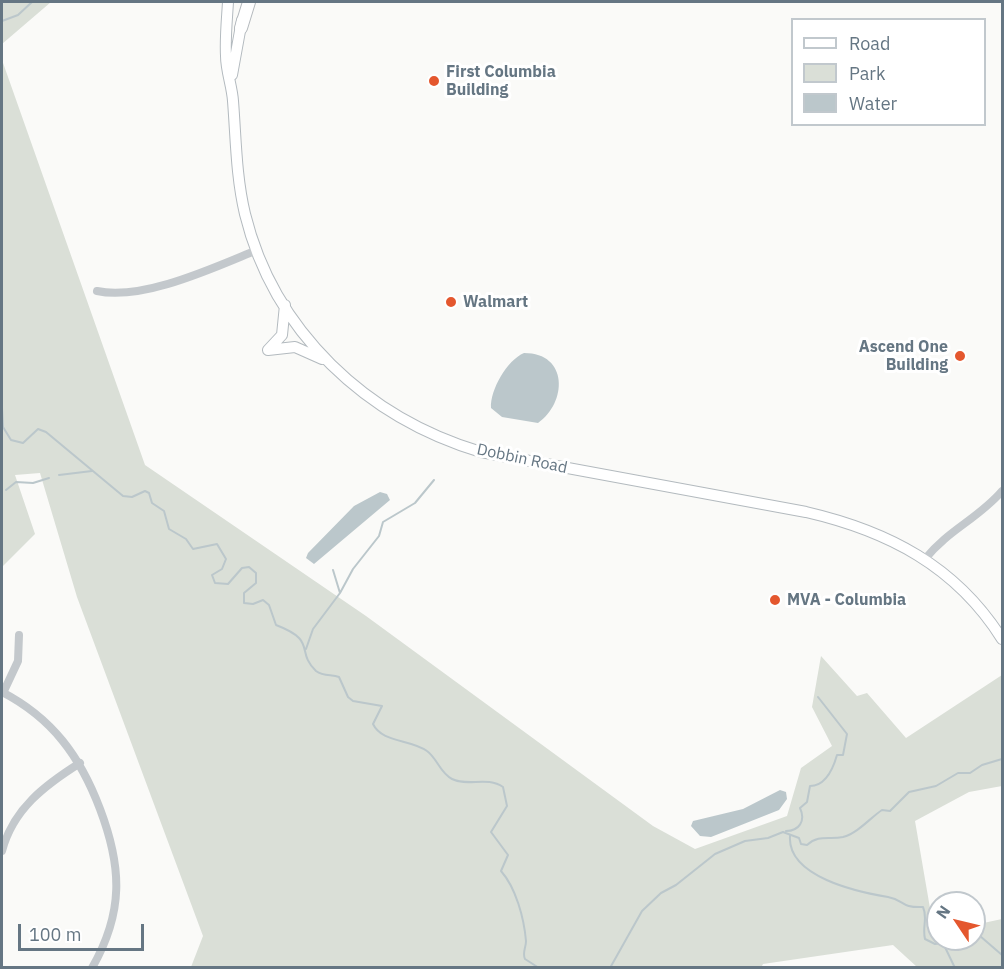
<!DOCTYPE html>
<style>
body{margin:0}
#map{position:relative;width:1004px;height:969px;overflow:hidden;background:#fafaf8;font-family:"IBM Plex Sans",sans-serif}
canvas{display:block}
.frame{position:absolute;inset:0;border:3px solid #657683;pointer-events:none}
.legend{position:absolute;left:791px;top:18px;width:195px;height:108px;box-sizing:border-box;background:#fff;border:2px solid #c1c8cd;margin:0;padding:8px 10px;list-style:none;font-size:18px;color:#657683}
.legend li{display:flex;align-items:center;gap:12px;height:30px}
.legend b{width:30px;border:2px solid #c1c8cd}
.north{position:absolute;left:926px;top:891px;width:60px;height:60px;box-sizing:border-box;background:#fff;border:2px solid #c1c8cd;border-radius:50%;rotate:305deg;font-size:16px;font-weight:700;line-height:24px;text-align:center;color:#657683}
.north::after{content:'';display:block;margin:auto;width:21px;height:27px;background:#e4572e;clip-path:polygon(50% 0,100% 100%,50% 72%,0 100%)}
.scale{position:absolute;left:18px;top:924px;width:126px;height:27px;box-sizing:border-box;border:3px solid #657683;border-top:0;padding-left:8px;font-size:18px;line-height:21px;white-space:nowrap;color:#657683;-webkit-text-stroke:4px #fff;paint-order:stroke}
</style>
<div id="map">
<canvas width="1004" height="969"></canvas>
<div class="frame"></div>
<ul class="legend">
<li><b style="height:8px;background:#fff"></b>Road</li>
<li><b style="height:16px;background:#dadfd7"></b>Park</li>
<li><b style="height:16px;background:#bbc7cb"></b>Water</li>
</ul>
<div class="north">N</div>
<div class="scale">100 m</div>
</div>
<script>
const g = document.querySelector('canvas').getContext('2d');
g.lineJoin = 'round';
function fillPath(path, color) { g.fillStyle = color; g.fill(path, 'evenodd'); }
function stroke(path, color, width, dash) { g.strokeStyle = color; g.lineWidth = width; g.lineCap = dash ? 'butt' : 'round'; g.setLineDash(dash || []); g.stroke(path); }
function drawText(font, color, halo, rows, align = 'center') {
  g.font = font + ' "IBM Plex Sans",sans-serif'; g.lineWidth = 6; g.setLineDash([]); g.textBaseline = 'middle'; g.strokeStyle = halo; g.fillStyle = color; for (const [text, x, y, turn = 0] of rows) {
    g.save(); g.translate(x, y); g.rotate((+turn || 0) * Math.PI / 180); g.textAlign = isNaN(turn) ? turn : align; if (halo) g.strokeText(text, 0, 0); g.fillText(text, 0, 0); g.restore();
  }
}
fillPath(new Path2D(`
 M 2,2 L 51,2 L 2,44 Z
 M 2,60 L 145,465 L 366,616 L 653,826 L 695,849 L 787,816 L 801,768 L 832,746 L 812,707 L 821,656 L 857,696 L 867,693 L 906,738 L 1002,675 L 1002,786 L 969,792 L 915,821 L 931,914 L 938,917 L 938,939 L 974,939 L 974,925 L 1002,919 L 1002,967 L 917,967 L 893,945 L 763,964 L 761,968 L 191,967 L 203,936 L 77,597 L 40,473 L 15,475 L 35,534 L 2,567 Z`), '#dadfd7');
fillPath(new Path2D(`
 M 524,353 C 569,353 567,403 538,423 L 502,417 L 491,408 C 490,390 507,360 524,353 Z
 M 380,492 L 387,494 L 390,500 L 314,564 L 306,558 L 308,553 L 354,506 Z
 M 780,790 L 786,792 L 787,799 L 779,810 L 711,837 L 700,836 L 691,826 L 693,821 L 743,809 Z`), '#bbc7cb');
stroke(new Path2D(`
 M 2,21 L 18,15 L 32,2
 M 2,408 L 3,427 L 11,440 L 23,443 L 38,429 L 46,432 L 123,496 L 132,497 L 145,491 L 149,493 L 152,503 L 164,511 L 169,529 L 186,539 L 193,549 L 217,544 L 226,559 L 222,569 L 212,575 L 215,583 L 228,584 L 242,568 L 249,567 L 256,573 L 256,583 L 244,593 L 244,603 L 253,604 L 263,600 L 269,605 L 276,625 C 318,641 295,651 316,671 C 324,677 332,674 339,677 L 348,697 L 353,701 L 382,706 L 373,724 C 382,743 411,739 427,751 C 437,758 440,773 452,779 C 468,787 487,776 503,787 L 507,806 L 491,832 L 508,855 L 501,871 C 516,888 524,918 526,941 C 526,948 522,953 525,959 L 539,968
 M 59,475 L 92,471
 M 6,490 L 16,482 L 33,483 L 49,478
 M 333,570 L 340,593
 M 306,649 L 313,629 L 340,593 L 353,569 L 379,536 L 383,522 L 415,503 L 434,480
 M 786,831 C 799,831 806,821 800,808 L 807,802 L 810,786 C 826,786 833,769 837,755 L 843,755 L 847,734 L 818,697
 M 790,836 C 787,877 858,892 888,897 C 905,900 900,908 923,907 C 928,918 922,927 925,939 L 935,944 L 943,943 L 955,968
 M 974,935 L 980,936 L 1002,955
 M 944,943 L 964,943 L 969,939
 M 549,968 L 554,968
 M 610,968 L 642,911 L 661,893 L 676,885 L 715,854 L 745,841 L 768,838 L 783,832 L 799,838 L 801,844 L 807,845 C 819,834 829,840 843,837 C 858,833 870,818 882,810 L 890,811 L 909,792 L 936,786 L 958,773 L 970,773 L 982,765 L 1002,759`), '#bbc7cb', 2);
const secondary = new Path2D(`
 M 228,2 C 227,19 225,38 226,56 C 226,71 232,86 233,101 C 236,139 236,176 245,214 C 274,332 367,418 481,452 L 806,512 C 888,531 956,566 1002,639
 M 232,75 L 242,20
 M 268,350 L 295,347 L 322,359
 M 268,350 L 282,335 L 285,305`);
const primary = new Path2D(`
 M 241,28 L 249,2`);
stroke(secondary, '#b3babf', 12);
stroke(primary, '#b5babe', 14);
stroke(new Path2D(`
 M 97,291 C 143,301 215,267 257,250
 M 925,559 C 948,530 979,518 1002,491
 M 2,692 C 52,718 80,756 100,809 C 122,867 124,912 92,968
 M 3,693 L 18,661 L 19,635
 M 2,851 C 13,809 45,785 80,763`), '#c3c8cc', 8);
stroke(secondary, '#fff', 10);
stroke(primary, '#fff', 12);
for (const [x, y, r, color] of [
 [434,81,6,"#e4572e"],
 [451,302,6,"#e4572e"],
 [960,356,6,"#e4572e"],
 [775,600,6,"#e4572e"]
]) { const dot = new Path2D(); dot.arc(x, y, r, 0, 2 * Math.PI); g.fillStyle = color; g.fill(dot); stroke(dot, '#fff', 2); }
drawText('bold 16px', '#657683', '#fff', [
 ["First Columbia",446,72],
 ["Building",446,90],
 ["Walmart",463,302],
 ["Ascend One",948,347,"right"],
 ["Building",948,365,"right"],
 ["MVA - Columbia",787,600]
], 'left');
drawText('16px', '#657683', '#fff', [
 ["Dobbin Road",522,459,12]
]);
</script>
